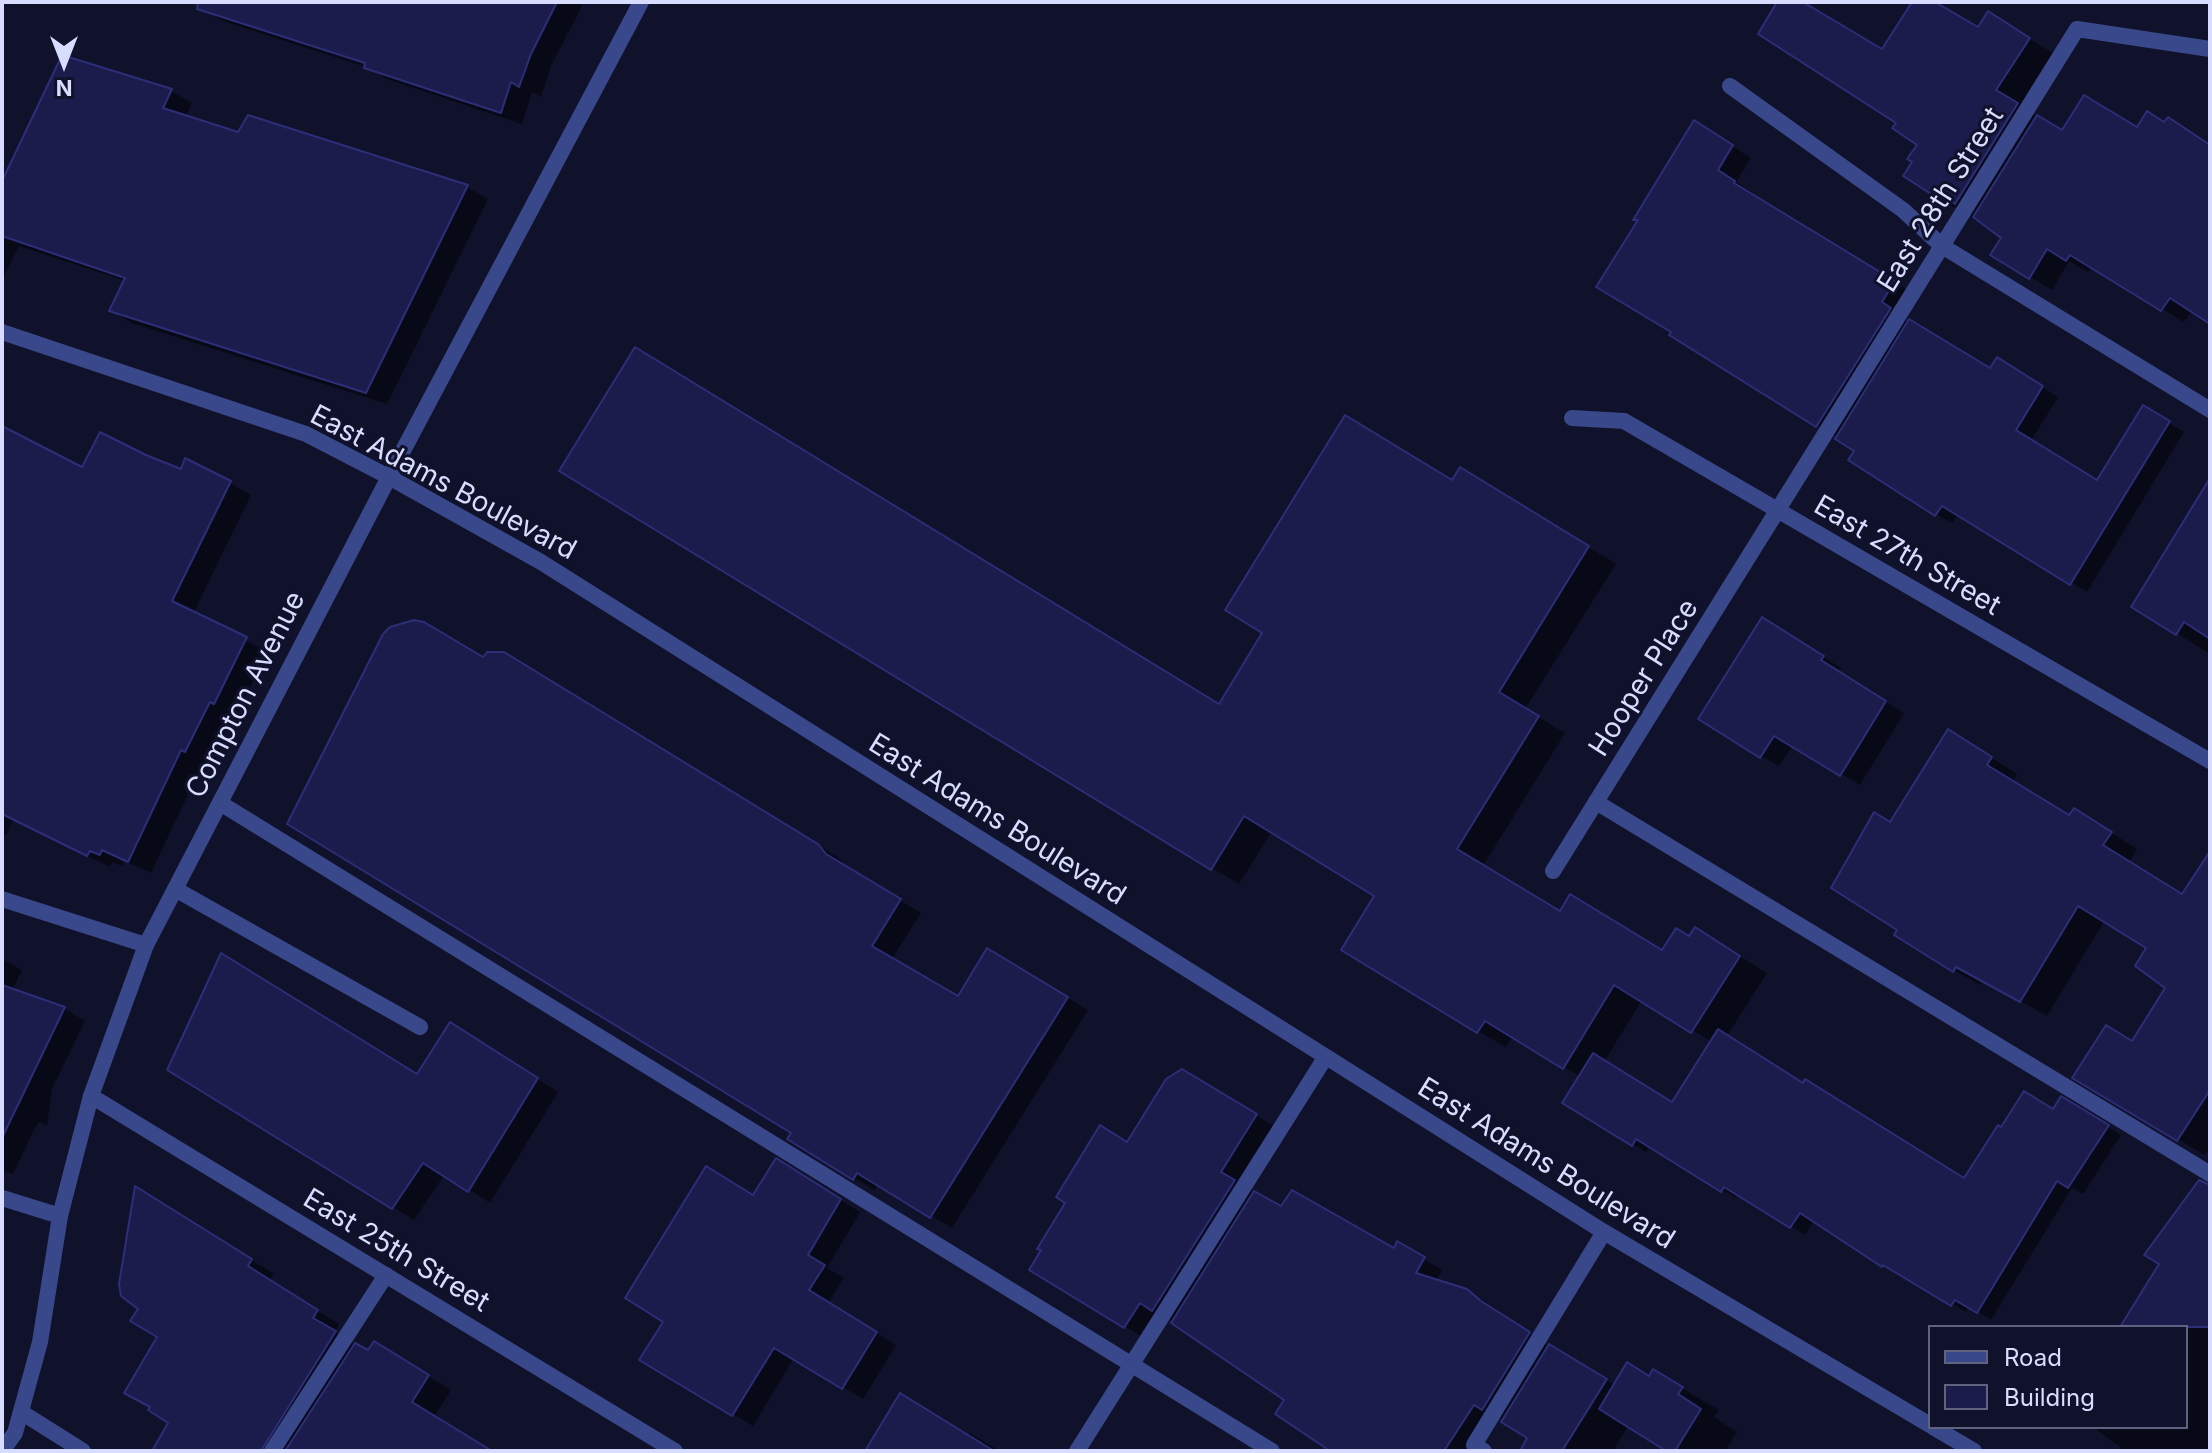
<!DOCTYPE html>
<style>
body{margin:0}
#map{position:relative;width:2212px;height:1453px;overflow:hidden;background:#10112a;font-family:Inter,sans-serif}
canvas{display:block}
.frame{position:absolute;inset:0;border:4px solid #d8ddff;pointer-events:none}
.legend{position:absolute;left:1928px;top:1325px;width:260px;height:104px;box-sizing:border-box;background:#10112a;border:2px solid #60637f;margin:0;padding:10px 14px;list-style:none;font-size:24px;color:#d8ddff}
.legend li{display:flex;align-items:center;gap:16px;height:40px}
.legend b{width:40px;border:2px solid #60637f}
.north{position:absolute;left:24px;top:24px;width:80px;height:80px;-webkit-text-stroke:6px #10112a;paint-order:stroke;rotate:180deg;font-size:22px;font-weight:700;line-height:32px;text-align:center;color:#d8ddff}
.north::after{content:'';display:block;margin:auto;width:28px;height:36px;background:#d8ddff;clip-path:polygon(50% 0,100% 100%,50% 72%,0 100%)}
</style>
<div id="map">
<canvas width="2212" height="1453"></canvas>
<div class="frame"></div>
<ul class="legend">
<li><b style="height:10px;background:#39488a"></b>Road</li>
<li><b style="height:22px;background:#1b1c4b"></b>Building</li>
</ul>
<div class="north">N</div>
</div>
<script>
const g = document.querySelector('canvas').getContext('2d');
g.lineJoin = 'round';
function fillPath(path, color) { g.fillStyle = color; g.fill(path, 'evenodd'); }
function stroke(path, color, width, dash) { g.strokeStyle = color; g.lineWidth = width; g.lineCap = dash ? 'butt' : 'round'; g.setLineDash(dash || []); g.stroke(path); }
function drawText(font, color, halo, rows, align = 'center') {
  g.font = font + ' Inter,sans-serif'; g.lineWidth = 6; g.setLineDash([]); g.textBaseline = 'middle'; g.strokeStyle = halo; g.fillStyle = color; for (const [text, x, y, turn = 0] of rows) {
    g.save(); g.translate(x, y); g.rotate((+turn || 0) * Math.PI / 180); g.textAlign = isNaN(turn) ? turn : align; if (halo) g.strokeText(text, 0, 0); g.fillText(text, 0, 0); g.restore();
  }
}
fillPath(new Path2D(`
 M 204,2 L 584,2 L 551,66 L 541,97 L 532,92 L 522,124 L 387,79 L 366,67 L 223,21 L 202,9 Z
 M 1779,2 L 1800,2 L 1883,51 L 1915,2 L 1922,2 L 1979,30 L 1989,14 L 2066,61 L 2033,114 L 2063,132 L 2138,129 L 2166,124 L 2210,145 L 2210,321 L 2192,310 L 2184,322 L 2092,266 L 2088,272 L 2069,261 L 2052,290 L 1992,254 L 2003,237 L 1946,202 L 1915,162 L 1919,144 Z
 M 63,57 L 171,91 L 192,103 L 185,117 L 239,134 L 467,187 L 488,199 L 387,404 L 132,323 L 112,311 L 126,281 L 19,246 L 2,280 L 2,185 Z
 M 1713,134 L 1751,158 L 1736,182 L 1753,193 L 1751,196 L 1913,293 L 1899,315 L 1991,371 L 2013,369 L 2058,397 L 2031,441 L 2098,482 L 2144,408 L 2184,432 L 2087,592 L 1959,514 L 1952,523 L 1936,514 L 1851,459 L 1856,450 L 1838,437 L 1671,335 L 1673,331 L 1639,221 L 1636,219 Z
 M 2,450 L 82,470 L 182,472 L 230,483 L 251,495 L 193,614 L 267,651 L 237,715 L 232,713 L 208,763 L 204,761 L 151,873 L 124,861 L 122,866 L 113,862 L 110,867 L 13,820 L 6,835 L 2,834 Z
 M 1453,482 L 1488,486 L 1616,564 L 1525,709 L 1565,733 L 1483,866 L 1561,914 L 1663,952 L 1690,939 L 1723,946 L 1767,973 L 1727,1036 L 1965,1180 L 2002,1129 L 2054,1111 L 2061,1099 L 2121,1135 L 2083,1194 L 2072,1188 L 1991,1320 L 1969,1306 L 1966,1312 L 1898,1271 L 1897,1273 L 1814,1220 L 1805,1235 L 1739,1194 L 1736,1198 L 1650,1146 L 1646,1152 L 1565,1103 L 1581,1077 L 1513,1036 L 1506,1047 L 1478,1031 L 1377,896 L 1272,831 L 1239,884 L 1212,868 L 1220,706 ZM 1642,1000 L 1712,1042 L 1673,1105 L 1604,1062 Z
 M 2210,485 L 2210,654 L 2133,606 Z
 M 1781,630 L 1841,668 L 1838,672 L 1904,713 L 1860,785 L 1793,745 L 1779,766 L 1761,756 Z
 M 484,660 L 526,666 L 839,858 L 847,868 L 921,913 L 892,959 L 959,999 L 988,950 L 1088,1010 L 952,1228 L 878,1184 L 875,1190 L 854,1178 L 794,1132 Z
 M 1975,747 L 2017,774 L 2012,782 L 2070,817 L 2101,826 L 2137,849 L 2129,862 L 2183,896 L 2210,896 L 2210,1146 L 2205,1155 L 2178,1139 L 2133,1043 L 2168,987 L 2149,948 L 2105,920 L 2047,1016 L 1983,980 L 1980,985 L 1954,970 L 1899,929 L 1891,824 Z
 M 2,959 L 22,970 L 12,991 L 65,1009 L 85,1021 L 52,1089 L 47,1126 L 38,1122 L 13,1174 L 2,1170 Z
 M 471,1037 L 558,1092 L 490,1203 L 445,1174 L 414,1220 L 169,1069 L 418,1076 Z
 M 1182,1071 L 1277,1128 L 1241,1186 L 1282,1209 L 1394,1250 L 1398,1244 L 1442,1270 L 1436,1281 L 1466,1290 L 1486,1302 L 1547,1345 L 1615,1385 L 1650,1378 L 1654,1372 L 1719,1410 L 1714,1417 L 1737,1432 L 1725,1451 L 1670,1451 L 1629,1425 L 1613,1451 L 1556,1451 L 1493,1414 L 1469,1451 L 1333,1451 L 1287,1399 L 1174,1322 L 1161,1314 L 1146,1339 L 1031,1270 Z
 M 796,1172 L 860,1212 L 827,1268 L 844,1278 L 828,1303 L 896,1345 L 863,1399 L 794,1358 L 753,1426 L 642,1359 Z
 M 158,1202 L 274,1274 L 269,1281 L 339,1324 L 335,1332 L 369,1353 L 397,1357 L 451,1390 L 434,1417 L 489,1451 L 154,1451 L 171,1423 L 160,1337 L 140,1309 Z
 M 2210,1204 L 2210,1451 L 2125,1451 L 2093,1427 L 2186,1427 L 2186,1327 L 2122,1327 L 2161,1263 Z
 M 969,1433 L 1000,1451 L 867,1451 L 967,1436 Z`), '#0007');
const building = new Path2D(`
 M 198,2 L 557,2 L 531,54 L 519,87 L 511,82 L 501,113 L 364,68 L 365,63 L 197,9 Z
 M 1777,2 L 1803,2 L 1882,49 L 1912,2 L 1935,2 L 1978,27 L 1988,11 L 2030,38 L 1996,90 L 2018,103 L 1955,204 L 1948,198 L 1945,203 L 1903,176 L 1912,162 L 1907,159 L 1917,145 L 1892,128 L 1896,123 L 1758,34 Z
 M 62,55 L 172,89 L 163,108 L 238,132 L 248,115 L 468,185 L 366,393 L 109,311 L 125,278 L 2,236 L 2,181 Z
 M 2084,95 L 2137,127 L 2147,111 L 2164,122 L 2168,117 L 2210,145 L 2210,324 L 2170,298 L 2161,311 L 2070,255 L 2066,261 L 2047,249 L 2029,279 L 1990,255 L 2001,238 L 1973,217 L 2037,115 L 2062,130 Z
 M 1694,120 L 1733,145 L 1718,170 L 1735,181 L 1734,183 L 1895,281 L 1882,302 L 1891,308 L 1816,427 L 1669,335 L 1671,332 L 1596,287 L 1638,220 L 1633,220 Z
 M 1909,319 L 1990,368 L 1997,357 L 2043,386 L 2016,430 L 2097,480 L 2143,405 L 2170,421 L 2070,585 L 1942,506 L 1935,516 L 1848,460 L 1854,451 L 1835,439 Z
 M 635,347 L 1219,704 L 1262,633 L 1225,610 L 1345,415 L 1452,480 L 1460,467 L 1589,546 L 1499,692 L 1539,716 L 1457,849 L 1560,911 L 1570,894 L 1662,950 L 1676,928 L 1689,936 L 1695,927 L 1740,956 L 1691,1033 L 1614,985 L 1563,1069 L 1485,1021 L 1477,1033 L 1341,950 L 1374,896 L 1244,816 L 1211,870 L 559,471 Z
 M 2,426 L 82,467 L 100,432 L 146,455 L 181,469 L 185,458 L 231,481 L 172,601 L 247,637 L 214,704 L 210,702 L 185,752 L 181,750 L 128,862 L 102,850 L 100,855 L 90,851 L 87,856 L 2,814 Z
 M 2210,478 L 2210,639 L 2184,622 L 2176,635 L 2131,607 Z
 M 1762,617 L 1824,656 L 1821,660 L 1886,701 L 1840,776 L 1774,736 L 1760,758 L 1698,719 Z
 M 414,620 L 424,622 L 483,657 L 487,652 L 504,652 L 818,844 L 826,854 L 901,899 L 872,946 L 958,996 L 987,948 L 1068,997 L 930,1218 L 857,1173 L 853,1180 L 787,1139 L 791,1133 L 287,824 L 383,634 L 390,627 Z
 M 1948,729 L 1992,757 L 1987,765 L 2069,815 L 2074,808 L 2112,832 L 2103,845 L 2182,894 L 2210,851 L 2210,1090 L 2177,1141 L 2072,1078 L 2106,1025 L 2132,1041 L 2165,988 L 2135,966 L 2146,948 L 2078,906 L 2020,1002 L 1956,967 L 1953,972 L 1894,935 L 1897,930 L 1831,888 L 1874,812 L 1890,822 Z
 M 221,953 L 417,1074 L 450,1022 L 538,1078 L 468,1192 L 423,1163 L 392,1209 L 167,1070 Z
 M 2,985 L 65,1007 L 2,1138 Z
 M 1718,1029 L 1803,1083 L 1805,1079 L 1964,1178 L 1998,1125 L 2001,1127 L 2024,1091 L 2053,1109 L 2061,1096 L 2109,1125 L 2068,1188 L 2057,1181 L 1977,1313 L 1955,1300 L 1951,1306 L 1883,1265 L 1882,1267 L 1800,1213 L 1790,1228 L 1724,1187 L 1721,1192 L 1636,1139 L 1632,1146 L 1562,1103 L 1593,1053 L 1672,1102 Z
 M 1182,1069 L 1257,1114 L 1221,1172 L 1235,1180 L 1152,1311 L 1140,1303 L 1124,1328 L 1029,1270 L 1041,1250 L 1037,1249 L 1065,1203 L 1056,1197 L 1100,1125 L 1127,1142 L 1166,1079 Z
 M 776,1158 L 841,1199 L 808,1255 L 825,1265 L 809,1290 L 877,1332 L 842,1389 L 774,1348 L 732,1416 L 639,1360 L 663,1322 L 625,1298 L 706,1166 L 753,1195 Z
 M 2199,1180 L 2210,1185 L 2210,1327 L 2120,1327 L 2159,1264 L 2144,1255 Z
 M 135,1186 L 252,1259 L 248,1266 L 318,1310 L 313,1318 L 336,1331 L 261,1451 L 152,1451 L 168,1423 L 148,1410 L 150,1407 L 124,1393 L 157,1337 L 130,1321 L 138,1309 L 121,1296 L 119,1284 Z
 M 1292,1190 L 1394,1248 L 1397,1241 L 1425,1257 L 1416,1273 L 1467,1289 L 1481,1301 L 1530,1332 L 1482,1410 L 1474,1405 L 1444,1451 L 1330,1451 L 1275,1414 L 1284,1400 L 1171,1323 L 1254,1191 L 1281,1206 Z
 M 374,1341 L 429,1375 L 412,1402 L 492,1451 L 285,1451 L 355,1343 L 368,1350 Z
 M 1549,1344 L 1607,1379 L 1562,1451 L 1520,1451 L 1527,1438 L 1501,1422 Z
 M 1627,1362 L 1649,1376 L 1653,1369 L 1683,1387 L 1678,1394 L 1701,1409 L 1675,1451 L 1666,1451 L 1599,1409 Z
 M 900,1393 L 994,1451 L 865,1451 Z`);
fillPath(building, '#1b1c4b');
stroke(building, '#2c2e78', 2);
stroke(new Path2D(`
 M 1730,86 L 1903,210 L 1942,246 L 2210,410
 M 1596,802 L 2210,1174
 M 220,803 L 1272,1451
 M 175,889 L 420,1027
 M 21,1412 L 83,1451
 M 272,1451 L 386,1275
 M 1077,1451 L 1325,1058
 M 1484,1451 L 1474,1445 L 1604,1232`), '#39488a', 16);
stroke(new Path2D(`
 M 2,332 L 306,434 L 389,477
 M 1572,418 L 1624,421 L 2210,761
 M 1553,871 L 2077,29 L 2210,49
 M 2,899 L 146,945
 M 91,1096 L 675,1451
 M 2,1198 L 60,1216`), '#39488a', 16);
stroke(new Path2D(`
 M 389,477 L 541,562 L 1604,1232 L 1930,1425
 M 1933,1427 L 1974,1451
 M 2,1451 L 15,1433 L 40,1342 L 60,1216 L 91,1096 L 146,945 L 389,477 L 641,2`), '#39488a', 16);
drawText('28px', '#d8ddff', '#10112a', [
 ["East 28th Street",1941,200,-58],
 ["East Adams Boulevard",443,483,28],
 ["East 27th Street",1907,556,30],
 ["Hooper Place",1644,678,-58],
 ["Compton Avenue",246,695,-63],
 ["East Adams Boulevard",997,820,32],
 ["East Adams Boulevard",1546,1164,32],
 ["East 25th Street",396,1251,31]
]);
</script>
